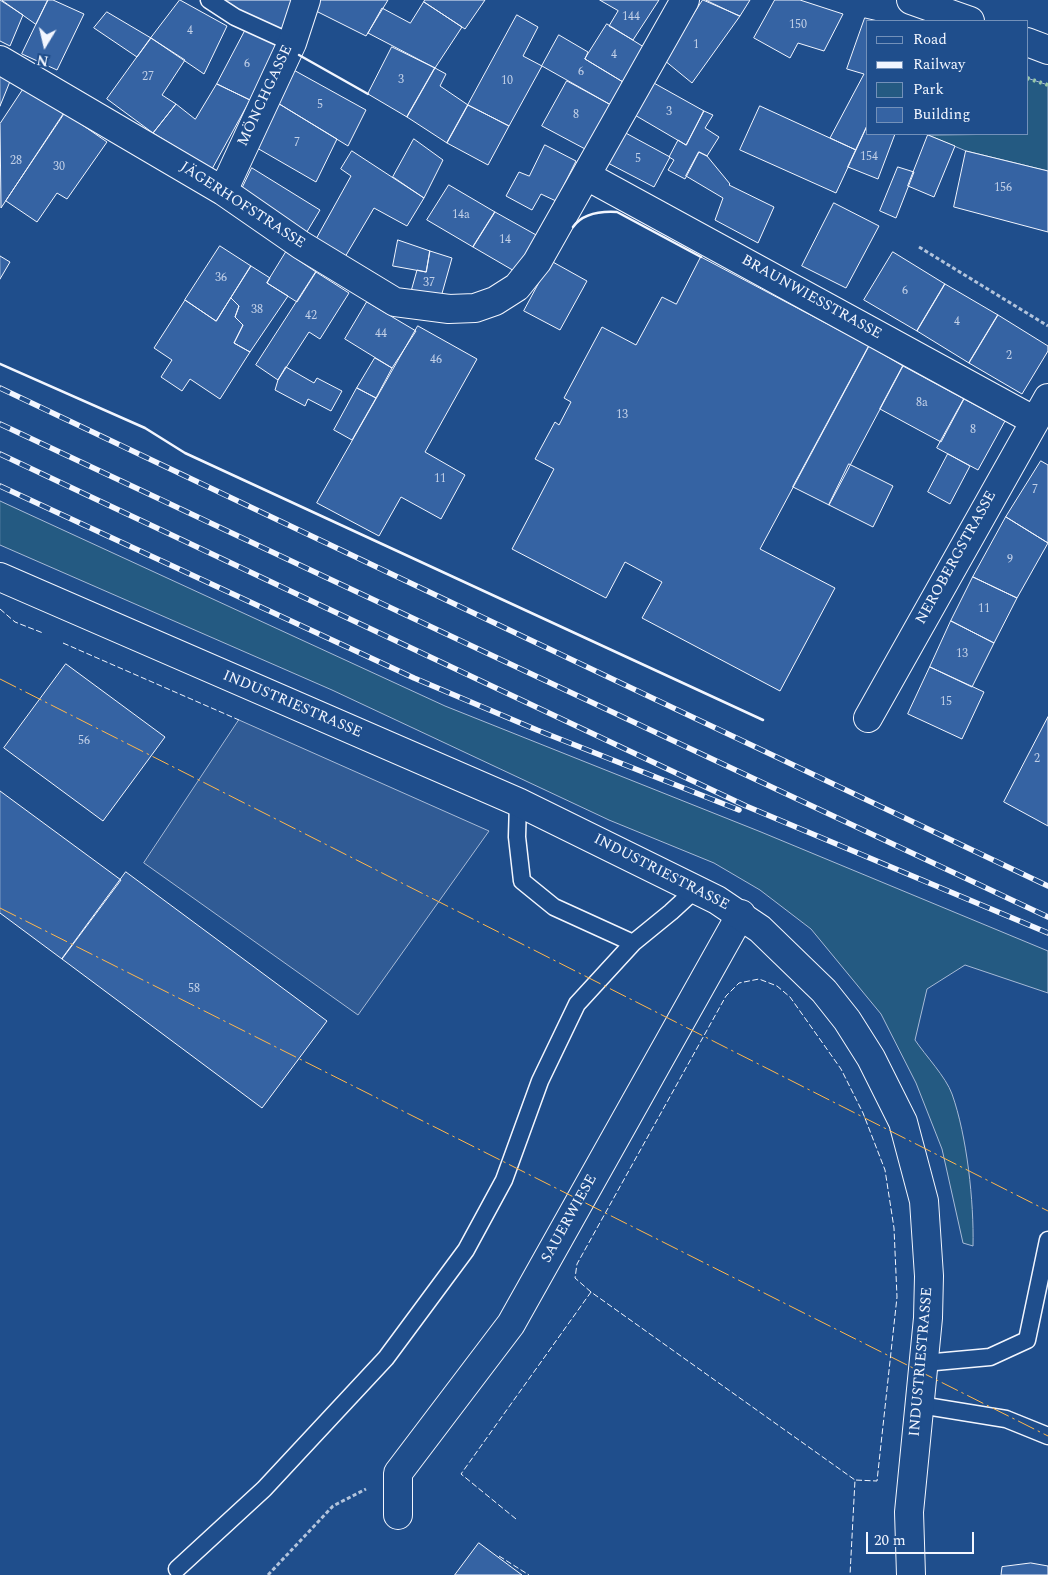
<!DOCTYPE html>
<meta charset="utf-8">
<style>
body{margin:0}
#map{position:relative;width:1048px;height:1575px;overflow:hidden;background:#1f4e8c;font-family:Spectral,serif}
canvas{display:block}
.legend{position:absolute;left:866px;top:20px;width:162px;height:115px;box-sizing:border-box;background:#1f4e8c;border:1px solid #7391ba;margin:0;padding:6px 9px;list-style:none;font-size:15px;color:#f2f6ff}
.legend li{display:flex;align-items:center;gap:10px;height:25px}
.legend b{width:25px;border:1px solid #7391ba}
.north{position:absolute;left:20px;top:20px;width:50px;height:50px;-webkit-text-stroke:4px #1f4e8c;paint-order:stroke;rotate:189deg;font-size:14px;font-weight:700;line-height:20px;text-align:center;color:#f2f6ff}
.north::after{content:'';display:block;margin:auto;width:18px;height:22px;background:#f2f6ff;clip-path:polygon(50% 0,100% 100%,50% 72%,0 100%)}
.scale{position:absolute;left:866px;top:1532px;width:108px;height:22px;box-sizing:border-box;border:2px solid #f2f6ff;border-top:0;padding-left:6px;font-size:15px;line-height:18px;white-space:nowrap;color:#f2f6ff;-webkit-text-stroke:4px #1f4e8c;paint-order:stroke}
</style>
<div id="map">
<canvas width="1048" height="1575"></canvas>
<ul class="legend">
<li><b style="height:6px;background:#1f4e8c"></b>Road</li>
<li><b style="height:6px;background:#f2f6ff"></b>Railway</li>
<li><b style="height:14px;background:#245a82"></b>Park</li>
<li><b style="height:14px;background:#3563a3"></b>Building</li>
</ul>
<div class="north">N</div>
<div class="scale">20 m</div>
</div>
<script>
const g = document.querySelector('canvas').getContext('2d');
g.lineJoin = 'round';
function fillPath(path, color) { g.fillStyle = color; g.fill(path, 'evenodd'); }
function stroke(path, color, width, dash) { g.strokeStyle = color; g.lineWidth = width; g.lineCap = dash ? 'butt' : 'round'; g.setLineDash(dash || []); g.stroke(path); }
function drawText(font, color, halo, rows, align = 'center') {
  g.font = font + ' Spectral,serif'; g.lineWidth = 4; g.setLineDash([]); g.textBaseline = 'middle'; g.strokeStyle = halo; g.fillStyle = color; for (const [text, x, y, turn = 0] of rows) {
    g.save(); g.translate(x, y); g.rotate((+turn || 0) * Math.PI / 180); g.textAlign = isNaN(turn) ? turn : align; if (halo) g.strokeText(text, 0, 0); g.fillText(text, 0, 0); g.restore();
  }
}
const green = new Path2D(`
 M 1027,78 L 1048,85 L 1048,171 L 966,151 L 928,135 L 1027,134 Z
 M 0,501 L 445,706 L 761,832 L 1048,951 L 1048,993 L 965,965 L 927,989 L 915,1040 C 925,1055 946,1077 952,1094 C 967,1136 974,1202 973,1246 L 963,1243 L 942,1149 L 916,1083 L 881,1014 L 811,929 L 760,890 L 714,863 L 609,820 L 332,690 L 0,545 Z`);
fillPath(green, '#245a82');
stroke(green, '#a8bbd7', 1);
const parking = new Path2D(`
 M 239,720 L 489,831 L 358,1015 L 144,863 Z`);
fillPath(parking, '#305b95');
stroke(parking, '#a8bbd7', 1);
const building = new Path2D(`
 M 0,0 L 23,15 L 10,46 L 0,41 Z
 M 2,0 L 48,0 L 36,24 Z
 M 48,0 L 53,0 L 84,14 L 57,70 L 22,54 Z
 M 180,0 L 227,26 L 204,74 L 151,38 Z
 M 222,0 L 295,0 L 282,31 L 240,11 Z
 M 318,0 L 388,0 L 366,36 L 314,10 Z
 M 425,0 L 485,0 L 465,29 L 424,2 Z
 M 600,0 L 659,0 L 633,40 L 609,26 L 618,11 Z
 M 703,0 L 740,16 L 692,83 L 664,60 Z
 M 706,0 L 750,0 L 740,16 Z
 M 775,0 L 800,0 L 843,14 L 824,51 L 798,43 L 790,58 L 754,38 Z
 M 424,2 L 462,27 L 435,68 L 368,33 L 382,8 L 410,23 Z
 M 107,12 L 151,38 L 137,57 L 94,28 Z
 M 517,15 L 538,27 L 523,56 L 542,66 L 509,126 L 468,105 Z
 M 865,18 L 878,21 L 867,21 L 867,126 L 856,150 L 830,138 L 864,74 L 847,69 Z
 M 607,24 L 647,49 L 623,82 L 585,59 Z
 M 246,29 L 277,46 L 250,100 L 217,84 Z
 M 559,35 L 588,52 L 585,59 L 623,82 L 611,105 L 542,66 Z
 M 151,38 L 185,60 L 162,95 L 176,104 L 153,133 L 107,99 Z
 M 392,47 L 435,68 L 407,117 L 368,94 Z
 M 0,66 L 13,74 L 0,106 Z
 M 290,68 L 366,110 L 348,146 L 276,102 Z
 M 435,68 L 446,74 L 440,86 L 468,105 L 447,143 L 407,117 Z
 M 30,79 L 69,105 L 1,208 L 0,124 Z
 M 567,81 L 611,105 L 587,150 L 542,126 Z
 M 652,82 L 704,111 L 686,145 L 633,114 Z
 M 217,84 L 250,100 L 212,169 L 153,133 L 176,104 L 195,119 Z
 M 276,102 L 337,139 L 316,182 L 257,148 Z
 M 468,105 L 509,126 L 488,165 L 447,143 Z
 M 760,106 L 856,150 L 836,193 L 740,150 Z
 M 704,111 L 713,115 L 705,128 L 719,137 L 707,156 L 699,152 L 685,179 L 668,170 L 674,160 L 669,157 L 678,140 L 686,145 Z
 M 65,113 L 107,142 L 67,199 L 57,193 L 37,222 L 6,201 Z
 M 867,126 L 867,134 L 895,134 L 878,179 L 848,167 Z
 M 622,131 L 670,157 L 654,187 L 606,162 Z
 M 928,135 L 955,146 L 934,197 L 908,186 Z
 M 414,139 L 443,160 L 424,198 L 393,177 Z
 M 545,145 L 576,161 L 556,201 L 541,194 L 532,210 L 506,196 L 519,172 L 529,176 Z
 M 352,151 L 424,198 L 407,226 L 374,208 L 345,257 L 316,239 L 351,176 L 341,169 Z
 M 966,151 L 1048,171 L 1048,232 L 954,207 Z
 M 699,152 L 707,156 L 730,184 L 729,185 L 774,207 L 758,243 L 715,220 L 723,198 L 686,176 Z
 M 898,167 L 914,172 L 896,218 L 880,211 Z
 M 252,168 L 320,210 L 305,235 L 240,193 Z
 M 449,185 L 495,212 L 473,247 L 427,220 Z
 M 834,203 L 879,226 L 846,288 L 802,266 Z
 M 495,212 L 538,236 L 516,272 L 473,247 Z
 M 398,240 L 430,251 L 426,272 L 393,266 Z
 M 220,246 L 251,266 L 216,321 L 185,300 Z
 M 430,251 L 452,258 L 441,297 L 410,295 L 417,270 L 426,272 Z
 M 286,252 L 316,272 L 297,302 L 267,283 Z
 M 893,252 L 945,284 L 917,331 L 864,300 Z
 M 0,256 L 10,262 L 0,279 Z
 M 701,257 L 869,346 L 760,549 L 835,588 L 780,691 L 642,618 L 662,582 L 625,562 L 606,598 L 512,549 L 554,469 L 535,459 L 555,422 L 559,425 L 571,402 L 564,398 L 602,327 L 636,345 L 662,297 L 676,304 Z
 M 551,261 L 587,281 L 560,330 L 524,311 Z
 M 251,266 L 270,278 L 267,283 L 288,296 L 250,352 L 234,343 L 243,325 L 235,317 L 239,306 L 231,298 Z
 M 316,272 L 349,293 L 320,339 L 309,332 L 278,380 L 256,365 Z
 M 945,284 L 998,315 L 969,363 L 917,331 Z
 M 231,298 L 239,306 L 235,317 L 243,325 L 234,343 L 250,352 L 220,399 L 190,379 L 182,391 L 161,377 L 172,360 L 154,348 L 185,300 L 216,321 Z
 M 367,302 L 416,331 L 392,368 L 345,339 Z
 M 998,315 L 1048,346 L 1048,351 L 1022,394 L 969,363 Z
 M 418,326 L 477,359 L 425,452 L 465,475 L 441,519 L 401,497 L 379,536 L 317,503 Z
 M 869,346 L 903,366 L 829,505 L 793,487 Z
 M 375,358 L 392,368 L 376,398 L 357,388 Z
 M 903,366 L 964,399 L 941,442 L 880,409 Z
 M 286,367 L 314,383 L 317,378 L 342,391 L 331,411 L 308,399 L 305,406 L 275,390 L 278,380 Z
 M 357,388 L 376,398 L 352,440 L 334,430 Z
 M 964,399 L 1005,421 L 978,470 L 937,448 Z
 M 948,454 L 970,466 L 950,504 L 928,492 Z
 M 1041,461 L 1048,465 L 1048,543 L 1006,517 Z
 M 849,464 L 893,486 L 873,527 L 829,505 Z
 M 1006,517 L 1048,543 L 1017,598 L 973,577 Z
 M 973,577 L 1017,598 L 994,643 L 951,621 Z
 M 951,621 L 994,643 L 972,687 L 930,667 Z
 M 66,664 L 165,737 L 103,821 L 4,748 Z
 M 930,667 L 984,692 L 962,739 L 908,714 Z
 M 1048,717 L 1048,826 L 1004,802 Z
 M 0,791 L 121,880 L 62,959 L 0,913 Z
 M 126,872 L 327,1021 L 262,1108 L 62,959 Z
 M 479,1543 L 522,1575 L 455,1575 Z
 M 1031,1563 L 1048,1566 L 1048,1575 L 1001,1575 L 1002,1567 Z`);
fillPath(building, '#3563a3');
stroke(building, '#f2f6ff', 1);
const service = new Path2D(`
 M 209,0 L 235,17 L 292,43
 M 518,802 L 517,837 L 522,881 L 554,907 L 633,943
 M 924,1363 L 990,1357 L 1027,1340 L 1048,1240
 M 920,1405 L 1006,1419 L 1048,1436
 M 177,1569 L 264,1489 L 386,1358 L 466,1250 L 504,1180 L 540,1081 L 577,1004 L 633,943 L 671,912 L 696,889`);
const minor = new Path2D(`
 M 911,0 L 970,21
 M 1027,42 L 1048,50
 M 0,60 L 223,191 L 301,245 L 395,302 L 449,309 L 475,308 L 495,301 L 517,287 L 537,262 L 685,0
 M 587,176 L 1035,421
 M 223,191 L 292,43 L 306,0
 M 868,718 L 1048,398
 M 398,1515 L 398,1473 L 511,1324 L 741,914`);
const tertiary = new Path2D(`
 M 0,577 L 518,802 L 717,900 L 760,929 L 824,991 L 847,1020 L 871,1058 L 903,1122 L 924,1201 L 929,1276 L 928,1318 L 909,1512 L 911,1575`);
stroke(service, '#f2f6ff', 19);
stroke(minor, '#f2f6ff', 30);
stroke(tertiary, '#f2f6ff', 30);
stroke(new Path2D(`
 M 919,247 L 1048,326
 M 268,1575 L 333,1506 L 366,1489`), '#b3c4dc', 3, [4, 2.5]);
stroke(service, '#1f4e8c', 16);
stroke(minor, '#1f4e8c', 28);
stroke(tertiary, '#1f4e8c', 28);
const rail = new Path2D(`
 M 0,388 L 1048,886
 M 0,424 L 1048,917
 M 0,454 L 746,806 L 1048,933
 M 0,486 L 414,678 L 537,730 L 739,810`);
stroke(rail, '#f2f6ff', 5.5);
stroke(rail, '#1f4e8c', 4, [11]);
stroke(new Path2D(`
 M 1027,78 L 1048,85`), '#97c8a6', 4, [2.5, 4]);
stroke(new Path2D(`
 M 0,609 L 15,622 L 43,633
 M 63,643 L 239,720
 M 591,1292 L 575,1278 L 577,1264 L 726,996 L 739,983 L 759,979 L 777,986 L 790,997 L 841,1069 L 863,1113 L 885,1170 L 894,1228 L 897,1297 L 877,1481 L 855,1480
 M 516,1519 L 461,1474 L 591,1292 L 855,1480 L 850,1575
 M 499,1556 L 529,1575`), '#f2f6ff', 1, [6, 2.5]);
stroke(new Path2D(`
 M 299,55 L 368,94
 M 573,227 C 583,213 600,211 617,212 L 701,257
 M 0,364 L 145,428 L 185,453 L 763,720`), '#f2f6ff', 2.5);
stroke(new Path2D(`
 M 0,679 L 1048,1211
 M 0,908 L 1048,1436`), '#ffb74d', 1, [18, 4, 2.5, 4]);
drawText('12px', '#c3d1e8', null, [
 ["144",631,18],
 ["150",798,26],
 ["4",190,32],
 ["1",696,46],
 ["4",614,56],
 ["6",247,65],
 ["6",581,73],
 ["27",148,78],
 ["3",401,81],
 ["10",507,82],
 ["5",320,106],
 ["3",669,113],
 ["8",576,116],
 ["7",297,144],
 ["154",869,158],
 ["5",638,160],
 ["28",16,162],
 ["30",59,168],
 ["156",1003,189],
 ["14a",461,216],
 ["14",505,241],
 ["36",221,279],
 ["37",429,284],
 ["6",905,292],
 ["38",257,311],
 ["42",311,317],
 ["4",957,323],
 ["44",381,335],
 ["2",1009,357],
 ["46",436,361],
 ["8a",922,404],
 ["13",622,416],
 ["8",973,431],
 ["11",440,480],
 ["7",1035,491],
 ["9",1010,561],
 ["11",984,610],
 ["13",962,655],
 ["15",946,703],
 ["56",84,742],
 ["2",1037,760],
 ["58",194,990]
]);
drawText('15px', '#f2f6ff', '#1f4e8c', [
 ["MÖNCHGASSE",266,96,-65],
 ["JÄGERHOFSTRASSE",242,206,33],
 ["BRAUNWIESSTRASSE",811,298,29],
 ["NEROBERGSTRASSE",957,558,-61],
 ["INDUSTRIESTRASSE",292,705,23],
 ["INDUSTRIESTRASSE",661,873,27],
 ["SAUERWIESE",570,1219,-61],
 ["INDUSTRIESTRASSE",922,1362,-85]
]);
</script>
